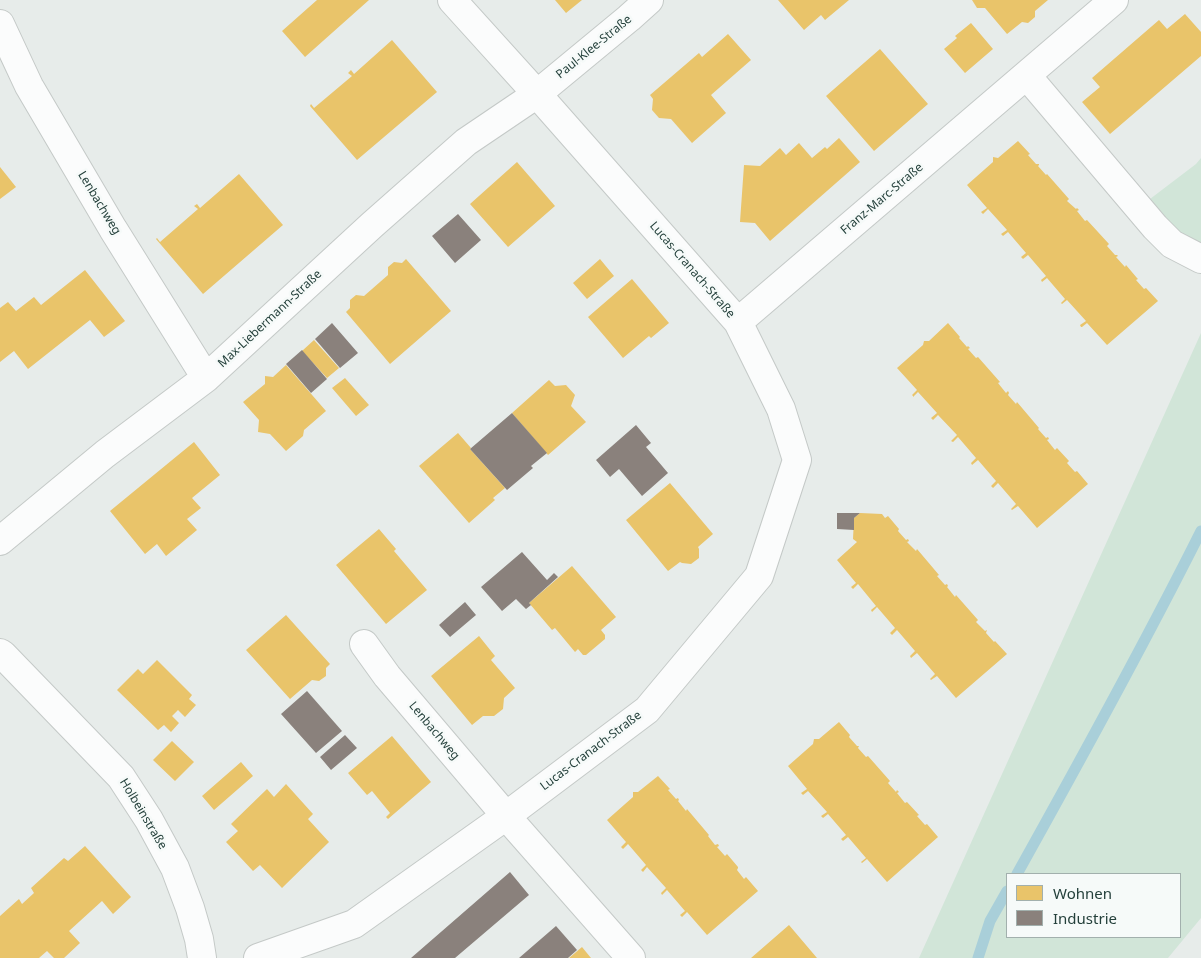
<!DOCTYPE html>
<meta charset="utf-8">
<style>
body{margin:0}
#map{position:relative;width:1201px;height:958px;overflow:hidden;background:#e7ecea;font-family:"Noto Sans",sans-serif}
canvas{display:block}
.legend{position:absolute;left:1006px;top:873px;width:175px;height:65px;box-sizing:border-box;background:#f6faf9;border:1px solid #a2b0ad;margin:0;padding:6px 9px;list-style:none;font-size:15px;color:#24403b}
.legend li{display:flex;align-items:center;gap:10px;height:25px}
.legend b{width:25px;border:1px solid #a2b0ad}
</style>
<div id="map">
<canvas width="1201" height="958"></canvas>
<ul class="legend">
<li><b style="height:14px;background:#e9c46a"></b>Wohnen</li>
<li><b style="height:14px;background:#8a817c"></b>Industrie</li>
</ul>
</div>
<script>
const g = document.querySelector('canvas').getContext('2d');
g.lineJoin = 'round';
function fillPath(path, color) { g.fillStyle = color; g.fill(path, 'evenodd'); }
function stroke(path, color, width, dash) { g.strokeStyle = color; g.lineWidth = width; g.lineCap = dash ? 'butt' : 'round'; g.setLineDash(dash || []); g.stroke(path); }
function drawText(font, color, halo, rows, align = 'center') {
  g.font = font + ' "Noto Sans",sans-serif'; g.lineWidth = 5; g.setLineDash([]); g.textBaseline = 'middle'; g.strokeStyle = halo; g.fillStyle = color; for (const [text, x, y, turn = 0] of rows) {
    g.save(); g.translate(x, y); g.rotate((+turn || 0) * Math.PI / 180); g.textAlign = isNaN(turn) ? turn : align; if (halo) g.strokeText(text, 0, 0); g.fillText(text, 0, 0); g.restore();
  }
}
fillPath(new Path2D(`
 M 1201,158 L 1201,243 L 1174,229 L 1150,199 L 1196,164 Z
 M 1201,333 L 1201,918 L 1168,958 L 919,958 ZM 1180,874 L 1180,937 L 1007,937 L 1007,874 Z`), '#d1e5d8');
fillPath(new Path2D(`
 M 317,0 L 369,0 L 305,57 L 282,31 Z
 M 555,0 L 582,0 L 566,13 Z
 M 778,0 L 849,0 L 825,20 L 821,15 L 804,30 Z
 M 972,0 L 1048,0 L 1035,11 L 1035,17 L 1028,23 L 1022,22 L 1007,34 L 985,8 L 977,8 Z
 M 1185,14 L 1201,32 L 1201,56 L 1110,134 L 1082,102 L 1100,87 L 1092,78 L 1159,20 L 1167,29 Z
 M 971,23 L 993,49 L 965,73 L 944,49 L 957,38 L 955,36 Z
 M 728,34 L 751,60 L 711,95 L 726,113 L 692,143 L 671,119 L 659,118 L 652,110 L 653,99 L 650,95 L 699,53 L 702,57 Z
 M 392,40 L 437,92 L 357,160 L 310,106 L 311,104 L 314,108 L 352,76 L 348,73 L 351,70 L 354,74 Z
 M 880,49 L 928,104 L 874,151 L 826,96 Z
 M 839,138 L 860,162 L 770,241 L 755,223 L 740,222 L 744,165 L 760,166 L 780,148 L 786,155 L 799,143 L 812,158 L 825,147 L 827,149 Z
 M 1018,141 L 1030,154 L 1028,155 L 1036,164 L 1039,164 L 1039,165 L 1038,166 L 1046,175 L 1047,174 L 1069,199 L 1067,201 L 1076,209 L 1077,208 L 1079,210 L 1077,211 L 1085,221 L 1087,220 L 1109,244 L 1107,246 L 1115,255 L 1117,255 L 1118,256 L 1116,257 L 1125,267 L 1126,265 L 1137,278 L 1138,279 L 1136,280 L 1144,289 L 1146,288 L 1158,301 L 1107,345 L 1087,323 L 1082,327 L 1081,327 L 1080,325 L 1086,321 L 1067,300 L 1062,304 L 1061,303 L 1065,299 L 1047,278 L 1042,282 L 1041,280 L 1046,276 L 1028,255 L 1023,259 L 1021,257 L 1026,253 L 1008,232 L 1003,236 L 1001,234 L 1007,230 L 988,209 L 983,214 L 981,212 L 987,208 L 967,185 L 993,162 L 993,157 L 998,158 Z
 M 517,162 L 555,206 L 508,247 L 470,204 Z
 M 0,167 L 16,187 L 0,199 Z
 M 239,174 L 283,225 L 203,294 L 156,239 L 157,238 L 160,242 L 198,209 L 194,206 L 197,204 L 200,208 Z
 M 406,259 L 451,311 L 390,364 L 346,312 L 350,308 L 350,300 L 356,295 L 364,296 L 388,275 L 388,267 L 394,262 L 402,263 Z
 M 600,259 L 614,276 L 587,299 L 573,283 Z
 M 85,270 L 125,321 L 104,337 L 90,320 L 28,369 L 14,351 L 0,362 L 0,308 L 8,302 L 16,311 L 34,297 L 41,305 Z
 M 632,279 L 669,323 L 651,338 L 649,336 L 623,358 L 588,317 Z
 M 948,323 L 960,337 L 959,338 L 967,347 L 968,346 L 970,348 L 968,349 L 976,358 L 978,357 L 1000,382 L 998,383 L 1006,393 L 1008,391 L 1009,393 L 1008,395 L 1016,404 L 1017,402 L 1039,428 L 1038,429 L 1046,438 L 1048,437 L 1049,439 L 1047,440 L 1055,450 L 1057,448 L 1069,461 L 1067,463 L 1075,472 L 1077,471 L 1088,484 L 1037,528 L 1018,506 L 1012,510 L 1011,509 L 1016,504 L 998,483 L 993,488 L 991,486 L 996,481 L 978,460 L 972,465 L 971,463 L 976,458 L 958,437 L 953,442 L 951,441 L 957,435 L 938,415 L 933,420 L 931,418 L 937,413 L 918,392 L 913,397 L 913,396 L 912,395 L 917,390 L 897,368 L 923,345 L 924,341 L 929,341 Z
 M 314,340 L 339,368 L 327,378 L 302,351 Z
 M 286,365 L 326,411 L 304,430 L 303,436 L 286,451 L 270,434 L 258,432 L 259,420 L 243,402 L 265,384 L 265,376 L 273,377 Z
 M 345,378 L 369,405 L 356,416 L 332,388 Z
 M 549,380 L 555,386 L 566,385 L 575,395 L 571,406 L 586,422 L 548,455 L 512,413 Z
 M 458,433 L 471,448 L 470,449 L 505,488 L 493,498 L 495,500 L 469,523 L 419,466 Z
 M 194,442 L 220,475 L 192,498 L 201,508 L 187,519 L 197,530 L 166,556 L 157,544 L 145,554 L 110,511 Z
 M 670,483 L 713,534 L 698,547 L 699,549 L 699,558 L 691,564 L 682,563 L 680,562 L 668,571 L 626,520 Z
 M 860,513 L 882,514 L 885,518 L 888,516 L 899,529 L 898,531 L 906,540 L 908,539 L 909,541 L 907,542 L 916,551 L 917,549 L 939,575 L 937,576 L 945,585 L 947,584 L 948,586 L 947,587 L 955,597 L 956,595 L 978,620 L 976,622 L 985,631 L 987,630 L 986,633 L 994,642 L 995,641 L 1007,654 L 956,698 L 937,676 L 931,680 L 930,679 L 935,674 L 917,653 L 911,658 L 910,656 L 915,651 L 897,630 L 892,635 L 890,633 L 895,628 L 877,607 L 872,612 L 871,610 L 876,606 L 858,584 L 853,589 L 851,587 L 856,583 L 837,560 L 857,542 L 853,539 L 854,518 Z
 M 379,529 L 396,549 L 394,551 L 427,590 L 386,624 L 336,565 Z
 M 572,566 L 616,617 L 601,630 L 605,635 L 605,639 L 586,655 L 583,655 L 578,649 L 575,652 L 555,628 L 552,630 L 529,603 Z
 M 286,615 L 330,664 L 326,668 L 326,676 L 319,681 L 312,680 L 290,699 L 246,650 Z
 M 479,636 L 495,656 L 491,660 L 515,688 L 504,698 L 503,709 L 494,716 L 483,716 L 472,725 L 431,676 Z
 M 157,660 L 192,695 L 189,699 L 196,705 L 185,717 L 178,710 L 172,716 L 179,723 L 171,732 L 164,725 L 158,730 L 117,690 L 138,669 L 143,674 Z
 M 839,722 L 850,735 L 849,737 L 857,746 L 859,746 L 858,748 L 866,757 L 868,756 L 890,781 L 888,783 L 896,792 L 897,790 L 899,792 L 897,793 L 905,803 L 907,802 L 919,815 L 917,816 L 925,825 L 927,824 L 938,837 L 887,882 L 867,859 L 862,863 L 861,862 L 866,858 L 848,837 L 843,841 L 841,839 L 846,835 L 828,814 L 823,818 L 821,816 L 827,812 L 808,791 L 803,795 L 801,793 L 807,789 L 788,766 L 813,744 L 814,739 L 819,739 Z
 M 392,736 L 431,782 L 388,819 L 386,817 L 390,813 L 372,791 L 367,795 L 348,773 Z
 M 172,741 L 194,762 L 175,781 L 153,760 Z
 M 241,762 L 253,776 L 214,810 L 202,796 Z
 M 658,776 L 670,789 L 668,790 L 676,799 L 678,798 L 679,800 L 678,801 L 686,811 L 687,809 L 709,835 L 708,836 L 715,845 L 718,844 L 719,846 L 717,847 L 725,856 L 727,854 L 738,867 L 738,868 L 737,870 L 744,879 L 746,877 L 758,891 L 707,935 L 687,912 L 682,917 L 680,915 L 685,911 L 667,890 L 662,895 L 661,893 L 666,888 L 647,867 L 643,872 L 641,870 L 646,865 L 628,844 L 623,849 L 621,847 L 626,842 L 607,820 L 633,797 L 633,792 L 638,792 Z
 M 286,784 L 313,814 L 308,819 L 329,842 L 282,888 L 260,865 L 253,871 L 226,842 L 238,831 L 231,824 L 267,789 L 274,797 Z
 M 85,846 L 131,897 L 113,914 L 102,901 L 69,931 L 80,943 L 64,958 L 54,958 L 47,951 L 39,958 L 0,958 L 0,916 L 19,899 L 22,904 L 34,893 L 31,888 L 64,858 L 68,861 Z
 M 789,925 L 817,958 L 751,958 Z
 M 582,947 L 591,958 L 569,958 Z`), '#e9c46a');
fillPath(new Path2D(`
 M 458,214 L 481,240 L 455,263 L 432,236 Z
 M 332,323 L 358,353 L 340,368 L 315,339 Z
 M 302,350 L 327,379 L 311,393 L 286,364 Z
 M 512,413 L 547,453 L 531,466 L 533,468 L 507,490 L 470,449 Z
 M 636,425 L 651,443 L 646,447 L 668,473 L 642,496 L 619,469 L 610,477 L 596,460 Z
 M 837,513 L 860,513 L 854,518 L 854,530 L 837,529 Z
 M 522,552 L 547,580 L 554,573 L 558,577 L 529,603 L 531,605 L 526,609 L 516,599 L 502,611 L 481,587 Z
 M 465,602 L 476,615 L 450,637 L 439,625 Z
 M 307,691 L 342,731 L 316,753 L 281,714 Z
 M 345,735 L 357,748 L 331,770 L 320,757 Z
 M 510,872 L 529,895 L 455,958 L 411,958 Z
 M 556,926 L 577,950 L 568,958 L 519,958 Z`), '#8a817c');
stroke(new Path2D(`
 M 1017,874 C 1080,761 1143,647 1201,531
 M 978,958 L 990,921 L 1007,891`), '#a9cfd9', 11);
const minor = new Path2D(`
 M 0,24 L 29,86 L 113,229 L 206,378
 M 1027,76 L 1155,227 L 1172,244 L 1201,259
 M 738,322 L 1114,0
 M 0,541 L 105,454 L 206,378 L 372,225 L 466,142 L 537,94 L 629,18 L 649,0
 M 364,644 L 387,676 L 506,816 L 631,958
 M 0,653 L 3,655 L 121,777 L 149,820 L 175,868 L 190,908 L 199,939 L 202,958
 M 258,958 L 354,924 L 506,816 L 647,710 L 759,576 L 797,460 L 781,409 L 738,322 L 537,94 L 452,0`);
stroke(minor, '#c4c9c7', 30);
stroke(minor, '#fbfcfc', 28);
drawText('12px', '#24403b', '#f6faf9', [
 ["Paul-Klee-Straße",594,47,-39],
 ["Franz-Marc-Straße",882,199,-40],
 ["Lenbachweg",99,203,59],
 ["Lucas-Cranach-Straße",692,270,49],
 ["Max-Liebermann-Straße",270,319,-43],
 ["Lenbachweg",434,731,50],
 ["Lucas-Cranach-Straße",591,751,-37],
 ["Holbeinstraße",143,814,59]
]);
</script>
